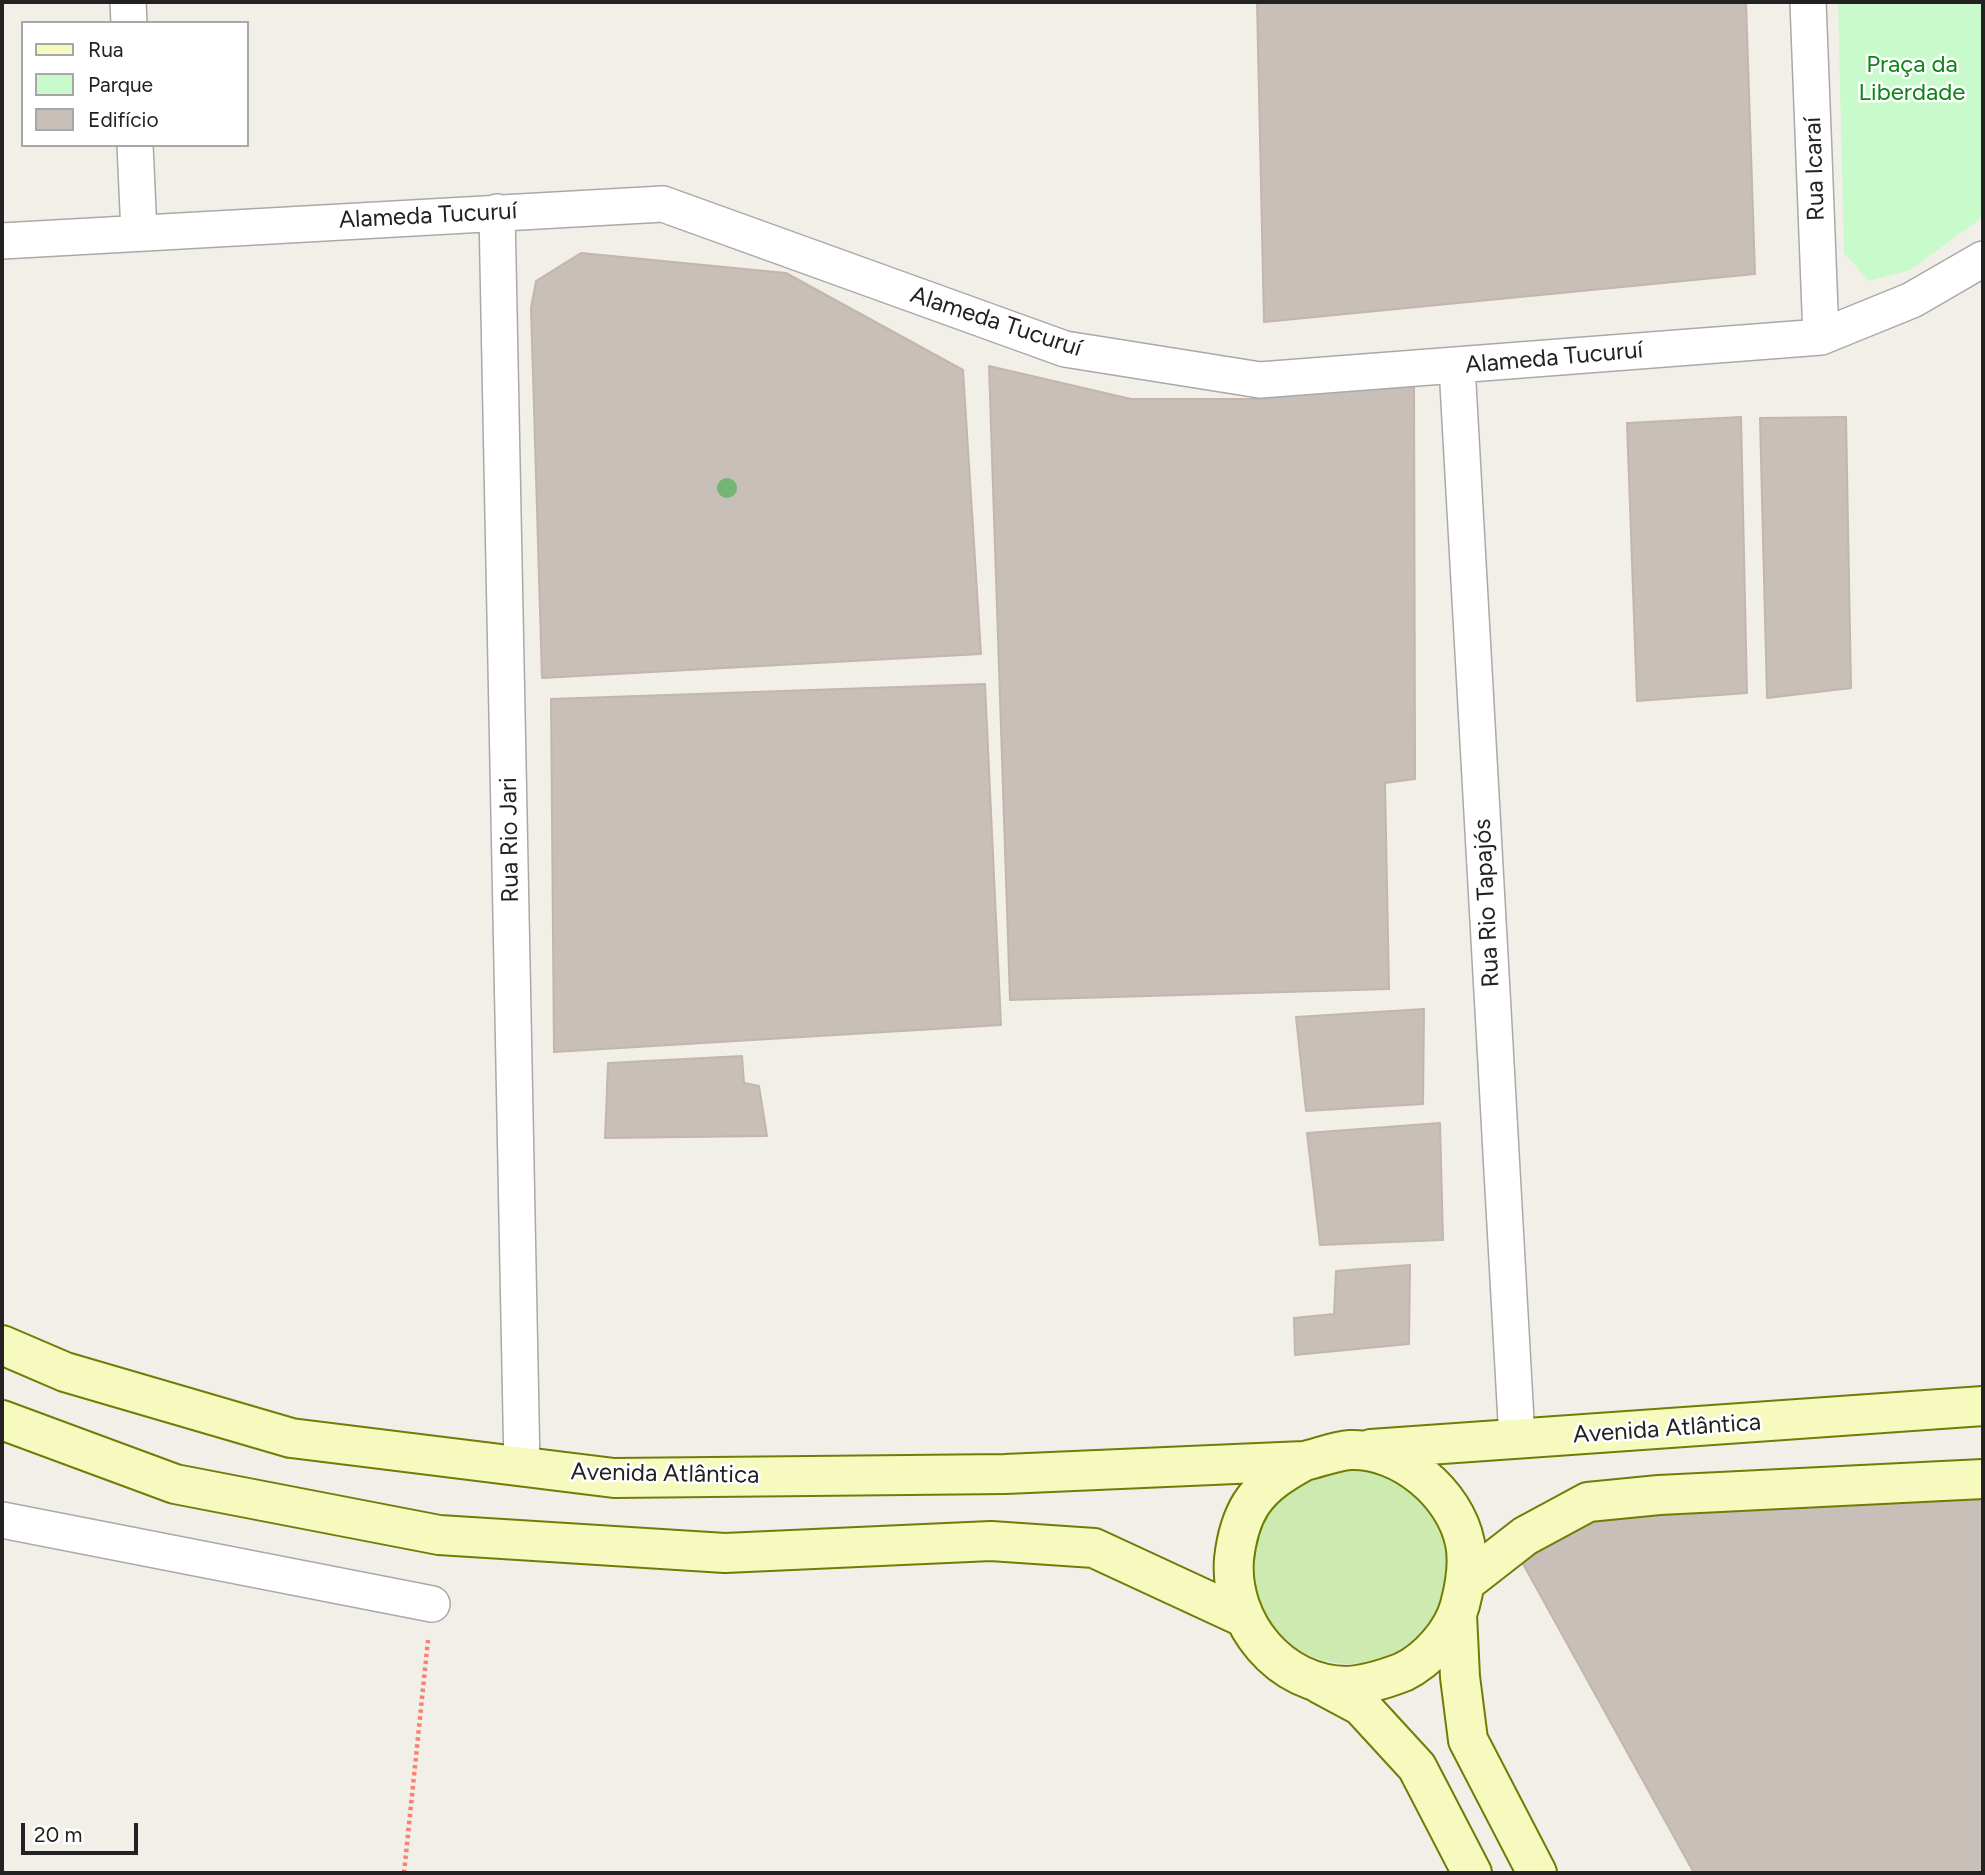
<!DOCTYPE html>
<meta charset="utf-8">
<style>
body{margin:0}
#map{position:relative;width:1985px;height:1875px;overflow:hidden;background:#f2efe9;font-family:Figtree,sans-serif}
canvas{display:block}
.frame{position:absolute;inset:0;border:4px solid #222;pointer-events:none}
.legend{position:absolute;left:21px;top:21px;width:228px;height:126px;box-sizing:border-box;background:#fff;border:2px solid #a7a7a7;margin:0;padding:9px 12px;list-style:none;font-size:21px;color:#222}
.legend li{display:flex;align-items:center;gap:14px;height:35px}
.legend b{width:35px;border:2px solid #a7a7a7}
.scale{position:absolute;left:21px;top:1823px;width:117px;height:32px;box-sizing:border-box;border:4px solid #222;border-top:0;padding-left:9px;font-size:21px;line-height:24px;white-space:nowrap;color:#222;-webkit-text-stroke:5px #fff;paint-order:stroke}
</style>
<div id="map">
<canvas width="1985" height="1875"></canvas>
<div class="frame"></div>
<ul class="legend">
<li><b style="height:9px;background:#f7fabf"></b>Rua</li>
<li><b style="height:19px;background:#c8facc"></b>Parque</li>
<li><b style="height:19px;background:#c7bfb8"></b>Edifício</li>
</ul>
<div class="scale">20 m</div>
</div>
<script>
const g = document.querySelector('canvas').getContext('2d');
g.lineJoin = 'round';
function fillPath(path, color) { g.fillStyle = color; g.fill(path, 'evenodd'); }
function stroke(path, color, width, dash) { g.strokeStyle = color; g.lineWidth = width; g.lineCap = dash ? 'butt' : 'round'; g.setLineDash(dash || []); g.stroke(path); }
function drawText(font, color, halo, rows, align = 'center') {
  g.font = font + ' Figtree,sans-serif'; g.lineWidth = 5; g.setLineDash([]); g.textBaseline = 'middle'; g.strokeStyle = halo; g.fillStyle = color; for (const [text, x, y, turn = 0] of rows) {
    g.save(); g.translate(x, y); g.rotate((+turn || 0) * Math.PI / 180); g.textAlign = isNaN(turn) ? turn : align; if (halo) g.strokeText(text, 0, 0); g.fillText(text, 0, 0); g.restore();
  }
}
fillPath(new Path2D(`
 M1251 1566a98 98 0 1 1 196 0a98 98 0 1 1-196 0Z`), '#cdebb0');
fillPath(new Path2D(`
 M 1838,2 L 1983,2 L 1983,217 L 1910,270 L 1869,281 L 1844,253 Z`), '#c8facc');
const building = new Path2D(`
 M 1257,2 L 1746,2 L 1755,274 L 1264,322 Z
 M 581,253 L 786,273 L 963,370 L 981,654 L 542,678 L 531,308 L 536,281 Z
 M 989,366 L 1131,399 L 1258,399 L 1414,380 L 1415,779 L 1385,783 L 1389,989 L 1010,1000 Z
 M 1741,417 L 1747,693 L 1637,701 L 1627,423 Z
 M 1846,417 L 1851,688 L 1767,698 L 1760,418 Z
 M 985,684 L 1001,1025 L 554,1052 L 551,699 Z
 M 1424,1009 L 1423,1104 L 1306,1111 L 1296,1017 Z
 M 742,1056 L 744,1083 L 759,1086 L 767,1136 L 605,1138 L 608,1063 Z
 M 1440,1123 L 1443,1240 L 1320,1245 L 1307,1133 Z
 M 1410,1265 L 1409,1344 L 1295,1355 L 1294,1318 L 1334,1314 L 1336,1271 Z
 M 1983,1493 L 1983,1873 L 1694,1873 L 1517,1553 L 1591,1512 Z`);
fillPath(building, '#c7bfb8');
stroke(building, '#c4b6ab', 2);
const minor = new Path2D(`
 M 128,2 L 129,23
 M 1808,2 L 1821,337
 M 135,145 L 139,233
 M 497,212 L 522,1467
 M 2,241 L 663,204 L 1065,349 L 1260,380 L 1821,337 L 1912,300 L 1983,259
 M 1457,366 L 1517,1439
 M 2,1520 L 432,1604`);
const secondary = new Path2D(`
 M 2,1345 L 65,1372 L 291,1438 L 614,1478 L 1005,1474 L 1304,1461 C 1318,1458 1335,1451 1350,1450 C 1401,1448 1455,1493 1465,1543 C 1469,1563 1465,1586 1460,1605 C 1453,1632 1428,1660 1403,1672 C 1385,1679 1367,1685 1347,1686 C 1280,1686 1229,1623 1234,1559 C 1236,1541 1241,1520 1251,1504 C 1264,1484 1284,1472 1304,1461
 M 2,1420 L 175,1484 L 439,1535 L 725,1553 L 991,1541 L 1094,1548 L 1243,1617
 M 1371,1449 L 1983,1406
 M 1466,1582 L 1525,1536 L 1588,1502 L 1659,1495 L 1983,1479
 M 1457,1615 L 1460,1677 L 1468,1740 L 1537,1873
 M 1320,1684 L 1361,1706 L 1417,1767 L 1472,1873`);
stroke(minor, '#a9a9a9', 38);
stroke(secondary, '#707d05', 42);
stroke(new Path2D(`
 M 404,1873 L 428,1640`), '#fa8072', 4.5, [3.5, 3.5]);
stroke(minor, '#fff', 35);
stroke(secondary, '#f7fabf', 38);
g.fillStyle = '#74b475';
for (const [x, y] of [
 [727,488]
]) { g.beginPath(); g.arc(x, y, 10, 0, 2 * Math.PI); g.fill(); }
drawText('24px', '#0c8416', '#fff', [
 ["Praça da",1912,65],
 ["Liberdade",1912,93]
]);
drawText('24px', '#222', '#fff', [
 ["Rua Icaraí",1815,169,-92],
 ["Alameda Tucuruí",428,216,-3],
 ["Alameda Tucuruí",996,322,18],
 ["Alameda Tucuruí",1554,358,-5],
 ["Rua Rio Jari",510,840,-91],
 ["Rua Rio Tapajós",1487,903,-93],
 ["Avenida Atlântica",1667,1429,-4],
 ["Avenida Atlântica",665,1474,1]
]);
</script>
